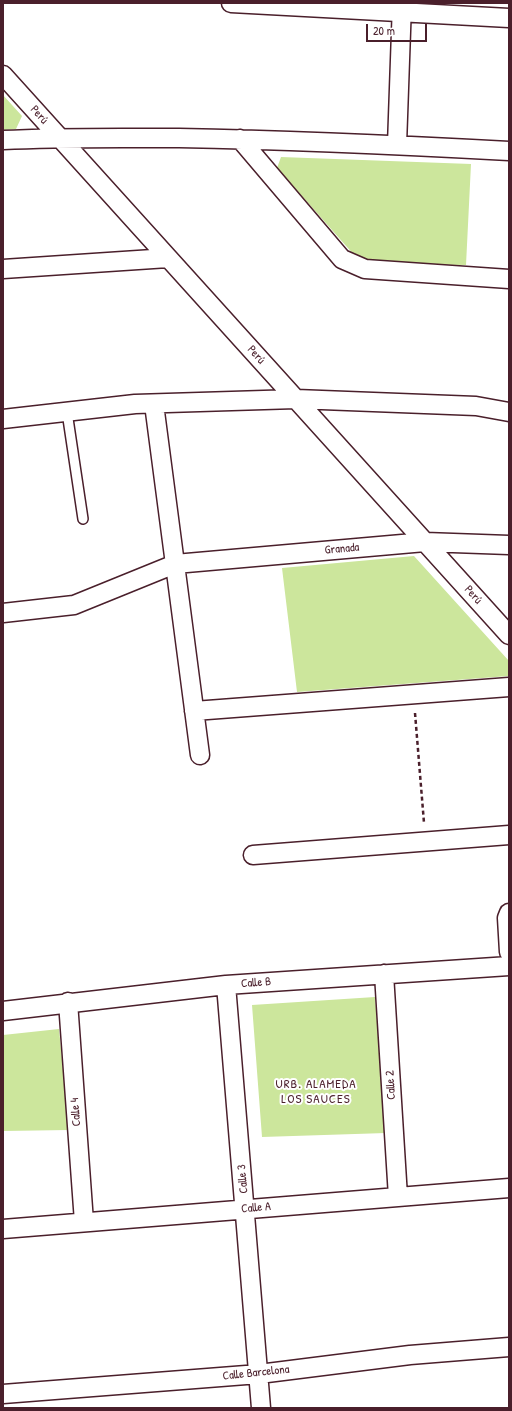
<!DOCTYPE html>
<meta charset="utf-8">
<style>
body{margin:0}
#map{position:relative;width:512px;height:1411px;overflow:hidden;background:#fff;font-family:"Patrick Hand",sans-serif}
canvas{display:block}
.frame{position:absolute;inset:0;border:4px solid #4a1f2b;pointer-events:none}
.scale{position:absolute;left:366px;top:24px;width:61px;height:18px;box-sizing:border-box;border:2px solid #4a1f2b;border-top:0;padding-left:5px;font-size:12px;line-height:14px;white-space:nowrap;color:#4a1f2b;-webkit-text-stroke:3px #fff;paint-order:stroke}
</style>
<div id="map">
<canvas width="512" height="1411"></canvas>
<div class="frame"></div>
<div class="scale">20 m</div>
</div>
<script>
const g = document.querySelector('canvas').getContext('2d');
g.lineJoin = 'round';
function fillPath(path, color) { g.fillStyle = color; g.fill(path, 'evenodd'); }
function stroke(path, color, width, dash) { g.strokeStyle = color; g.lineWidth = width; g.lineCap = dash ? 'butt' : 'round'; g.setLineDash(dash || []); g.stroke(path); }
function drawText(font, color, halo, rows, align = 'center') {
  g.font = font + ' "Patrick Hand",sans-serif'; g.lineWidth = 4; g.setLineDash([]); g.textBaseline = 'middle'; g.strokeStyle = halo; g.fillStyle = color; for (const [text, x, y, turn = 0] of rows) {
    g.save(); g.translate(x, y); g.rotate((+turn || 0) * Math.PI / 180); g.textAlign = isNaN(turn) ? turn : align; if (halo) g.strokeText(text, 0, 0); g.fillText(text, 0, 0); g.restore();
  }
}
fillPath(new Path2D(`
 M 3,95 L 22,116 L 16,129 L 3,130 Z
 M 281,157 L 471,164 L 466,265 L 366,264 L 355,256 L 277,168 Z
 M 414,556 L 509,661 L 509,676 L 297,692 L 282,568 Z
 M 375,997 L 386,1133 L 262,1137 L 252,1005 Z
 M 59,1029 L 69,1130 L 3,1131 L 3,1035 Z`), '#cce69c');
const lane = new Path2D(`
 M 67,412 L 83,519`);
const street = new Path2D(`
 M 231,3 L 509,18
 M 3,75 L 509,635
 M 240,139 L 342,259 L 365,269 L 509,279
 M 3,140 C 62,137 120,138 179,138 C 289,140 399,145 509,151
 M 397,145 L 402,3
 M 3,269 L 168,258
 M 154,404 L 200,755
 M 3,419 L 135,404 L 296,399 L 476,406 L 509,412
 M 3,613 L 74,605 L 175,564 L 425,542 L 509,545
 M 194,711 L 509,687
 M 253,855 L 509,835
 M 509,913 L 507,918 L 509,952
 M 384,974 L 398,1197
 M 226,985 L 261,1408
 M 68,1002 L 84,1222
 M 3,1011 L 226,985 L 509,966
 M 3,1229 L 509,1188
 M 3,1394 L 259,1374 L 410,1355 L 509,1347`);
stroke(lane, '#4a1f2b', 12);
stroke(street, '#4a1f2b', 21);
stroke(new Path2D(`
 M 415,713 L 424,823`), '#4a1f2b', 2.5, [4, 3]);
stroke(lane, '#fff', 9);
stroke(street, '#fff', 18);
drawText('12px', '#4a1f2b', '#fff', [
 ["Perú",39,115,48],
 ["Perú",256,355,48],
 ["Granada",342,549,-5],
 ["Perú",473,595,48],
 ["Calle B",256,983,-4],
 ["Calle 2",391,1085,-93],
 ["Calle 4",76,1112,-94],
 ["Calle 3",243,1179,-95],
 ["Calle A",256,1208,-5],
 ["Calle Barcelona",256,1373,-6]
]);
g.letterSpacing = '1px';
drawText('13px', '#4a1f2b', '#fff', [
 ["URB. ALAMEDA",316,1085],
 ["LOS SAUCES",316,1100]
]);
g.letterSpacing = '0px';
</script>
